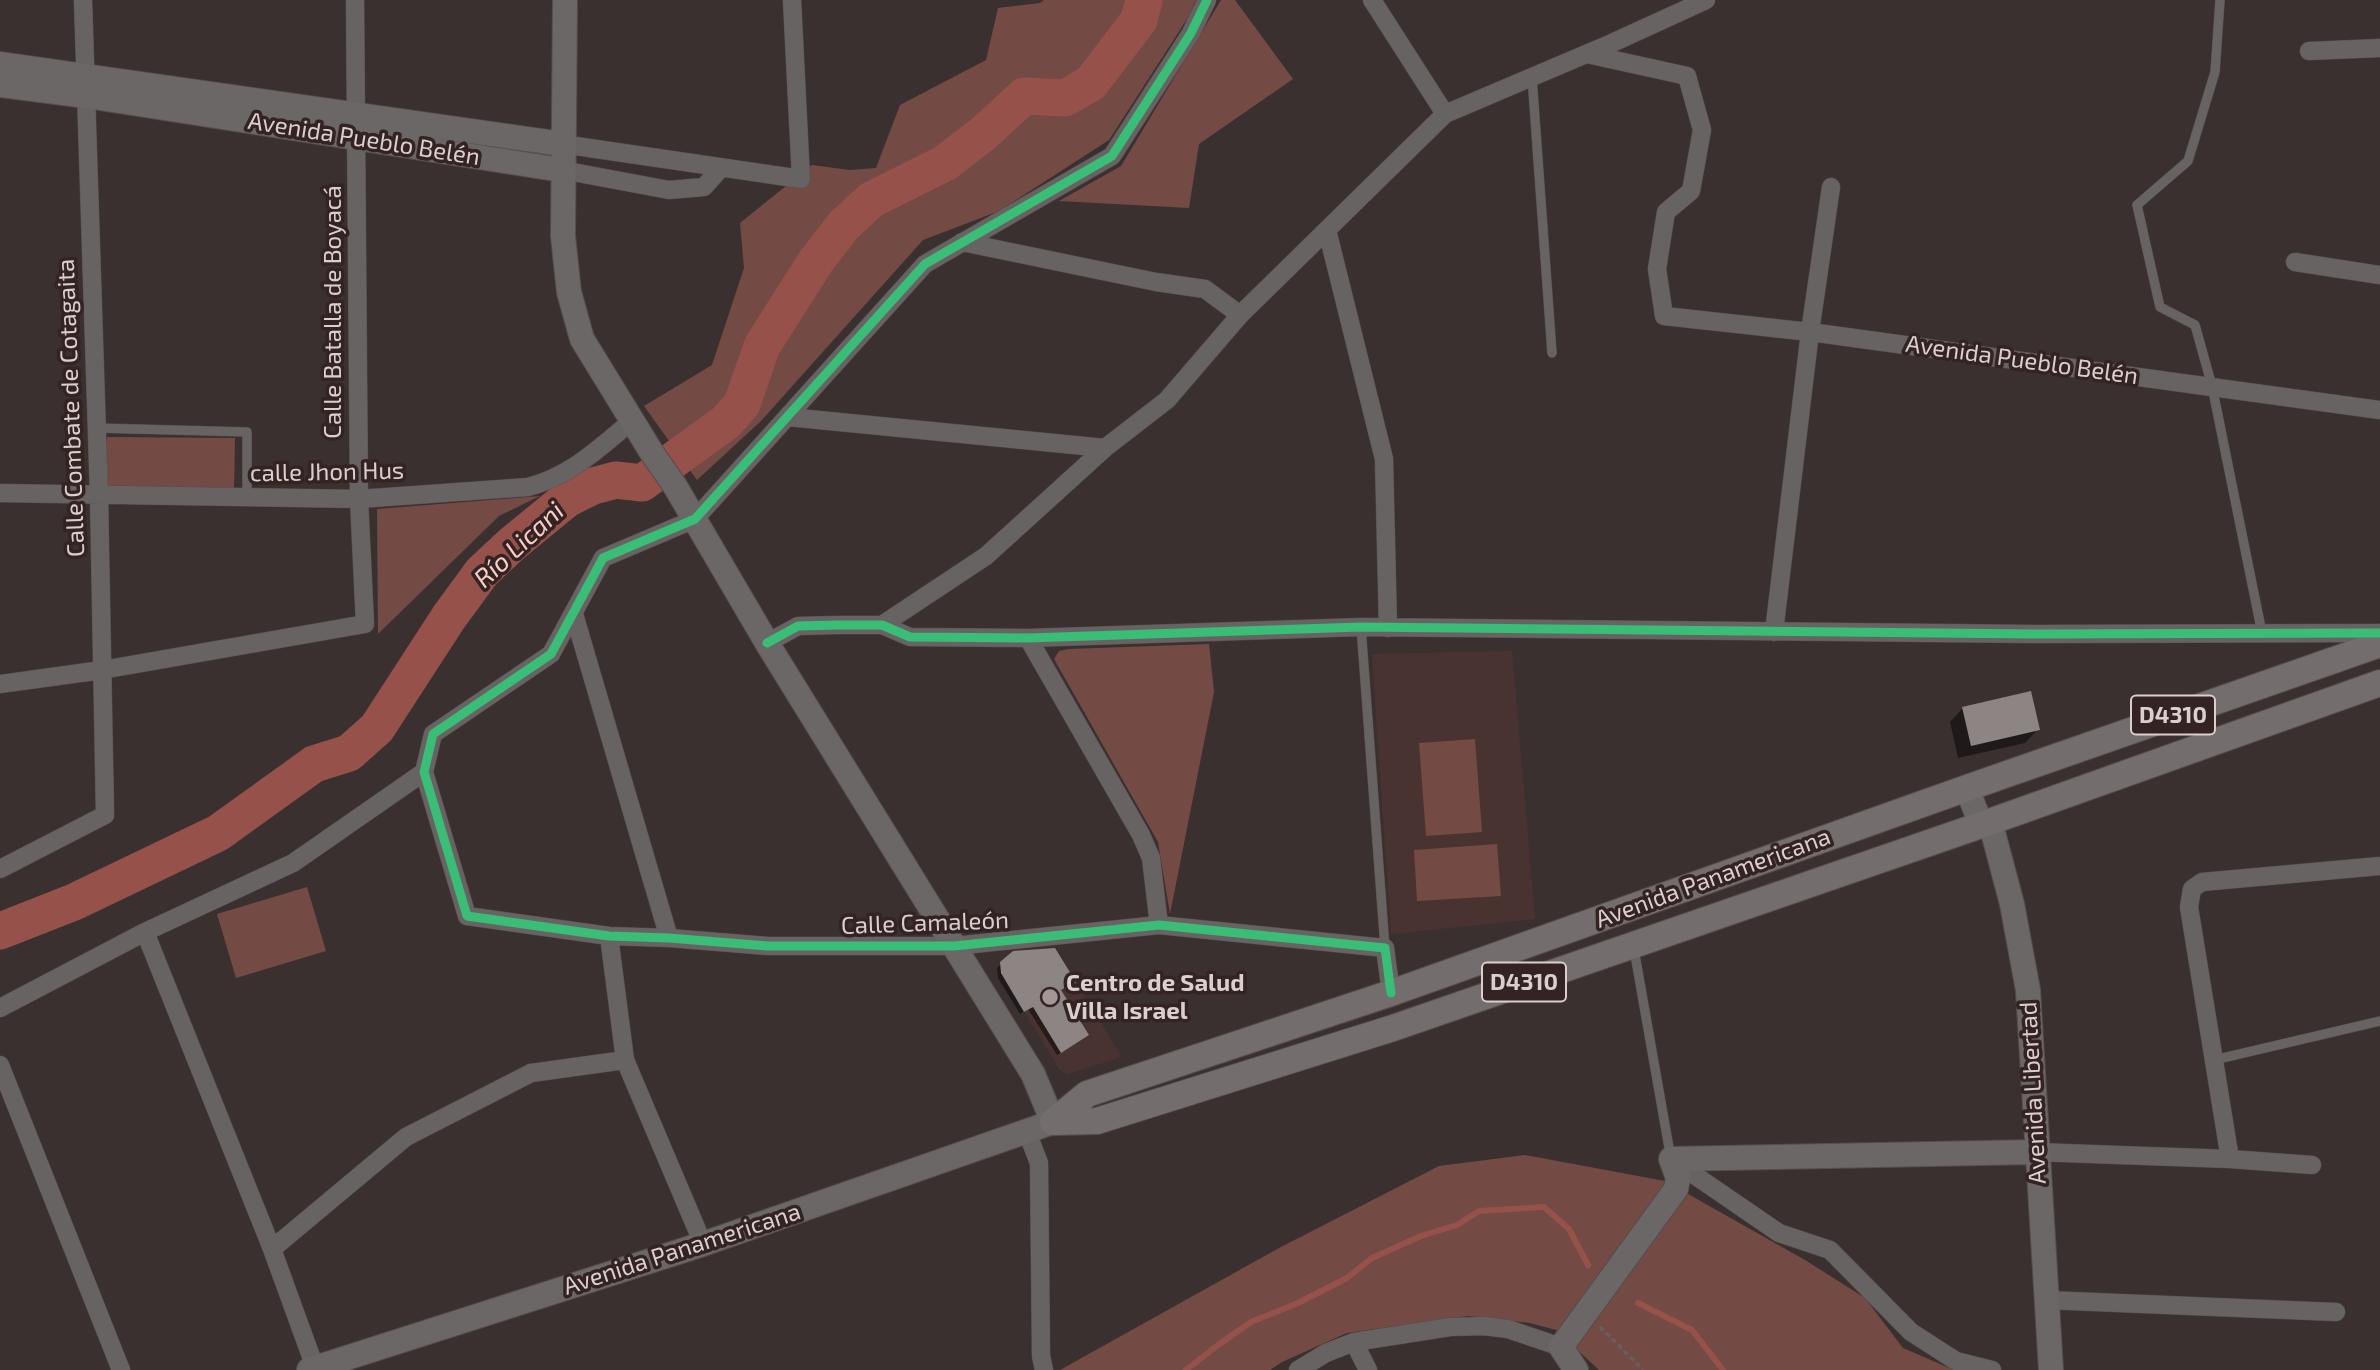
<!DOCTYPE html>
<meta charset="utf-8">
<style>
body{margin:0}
canvas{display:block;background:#3a302f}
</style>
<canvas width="2380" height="1370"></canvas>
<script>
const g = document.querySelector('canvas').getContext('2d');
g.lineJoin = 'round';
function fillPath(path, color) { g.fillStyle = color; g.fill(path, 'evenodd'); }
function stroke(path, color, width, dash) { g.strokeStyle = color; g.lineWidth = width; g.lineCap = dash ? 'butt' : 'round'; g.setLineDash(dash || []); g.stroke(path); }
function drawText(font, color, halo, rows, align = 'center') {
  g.font = font + ' "Exo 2",sans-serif'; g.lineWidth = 7; g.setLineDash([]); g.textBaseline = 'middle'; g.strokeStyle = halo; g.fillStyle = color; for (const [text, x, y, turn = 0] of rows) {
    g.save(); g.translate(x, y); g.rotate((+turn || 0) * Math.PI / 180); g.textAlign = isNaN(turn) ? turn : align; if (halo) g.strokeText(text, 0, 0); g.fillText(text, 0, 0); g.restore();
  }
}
fillPath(new Path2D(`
 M 1512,651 L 1535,919 L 1391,934 L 1372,654 Z
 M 1055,948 L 1122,1057 L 1067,1074 L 1059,1069 L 1001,973 L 1000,962 L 1016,950 Z`), '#493331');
fillPath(new Path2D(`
 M 1044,0 L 1196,0 L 1189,16 L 1109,140 L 999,211 L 923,240 L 761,421 L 697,480 L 644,406 L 712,365 L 744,268 L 740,223 L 812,165 L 850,170 L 876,168 L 900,105 L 986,60 L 998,8 L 1040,3 Z
 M 1221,0 L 1235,0 L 1293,79 L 1199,144 L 1189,208 L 1059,201 L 1121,166 Z
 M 107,437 L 235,438 L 234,489 L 107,487 Z
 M 540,496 L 499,516 L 378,634 L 377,509 Z
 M 1209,644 L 1214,692 L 1170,914 L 1158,842 L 1054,659 L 1059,651 L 1069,649 Z
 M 1475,739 L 1482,832 L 1426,836 L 1419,743 Z
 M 1497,844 L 1501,896 L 1417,901 L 1414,850 Z
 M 307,887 L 326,951 L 236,978 L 217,914 Z
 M 1525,1155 L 1665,1181 L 1805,1260 L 1865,1298 L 1903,1348 L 1954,1370 L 1599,1370 L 1556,1330 L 1530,1323 L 1468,1316 L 1347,1333 L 1282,1362 L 1270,1370 L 1060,1370 L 1279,1248 L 1439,1166 Z`), '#744a45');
fillPath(new Path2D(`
 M 1963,708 L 2038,729 L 2025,743 L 1958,758 L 1950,722 Z
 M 1002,963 L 1073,982 L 1060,991 L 1083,1039 L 1057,1055 L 1028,1009 L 1020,1014 L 998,978 L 997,968 Z`), '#0007');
stroke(new Path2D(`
 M 1638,1303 L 1692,1330 L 1723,1370
 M 1186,1370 L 1218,1345 L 1251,1322 L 1298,1303 L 1347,1278 L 1372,1258 L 1421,1236 L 1457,1225 L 1479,1211 L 1544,1207 L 1569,1229 L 1588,1265`), '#96514b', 6);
stroke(new Path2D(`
 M 0,931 L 74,902 L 218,833 L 314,764 L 349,753 L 377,728 L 449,617 L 482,572 L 512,544 L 567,499 L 593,486 L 616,480 L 642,483 L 726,422 L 742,404 L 762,346 L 816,261 L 844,225 L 871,200 L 945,163 L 984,133 L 1024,96 L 1065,98 L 1091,83 L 1139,20 L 1144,0`), '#96514b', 37);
fillPath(new Path2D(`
 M 2031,691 L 2040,730 L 1971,746 L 1962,707 Z
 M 1055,948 L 1076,982 L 1061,990 L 1089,1035 L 1061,1053 L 1033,1007 L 1024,1012 L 1001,973 L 1000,962 L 1013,951 Z`), '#8d8584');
const lane = new Path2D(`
 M 2220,0 L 2215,72 L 2188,161 L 2137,205 L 2160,307 L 2195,325 L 2212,386 L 2262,633
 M 1532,77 L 1552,353
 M 97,428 L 247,432 L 247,497
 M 1361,627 L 1385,948
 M 1634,949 L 1671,1159
 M 2214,1060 L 2380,1021`);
const street = new Path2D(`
 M 1207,0 L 1191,33 L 1112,156 L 925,264 L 695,519 L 603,558 L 551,654 L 433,734 L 424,772 L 467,916 L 609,936 L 669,938 L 768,946 L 954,946 L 1159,925 L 1385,948 L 1391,993
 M 1372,0 L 1445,114
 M 2309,51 L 2380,48
 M 1587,54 L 1687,76 L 1702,130 L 1691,191 L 1666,212 L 1657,269 L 1664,316 L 1810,332 L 2380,410
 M 562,144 L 801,179 L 792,0
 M 562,170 L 669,190 L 704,187 L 720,169
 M 1327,230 L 1384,459 L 1388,628
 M 962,242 L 1156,282 L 1205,289 L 1240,315
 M 2295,262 L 2380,275
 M 788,417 L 1105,448
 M 0,493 L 359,499 L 528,487 C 571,476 599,448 633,420
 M 574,614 L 669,938
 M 882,625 L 986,556 L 1105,448 L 1167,400 L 1240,315 L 1445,114 L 1612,43 L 1706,0
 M 1774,632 L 1810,332 L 1831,187
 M 1028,638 L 1141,835 L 1151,858 L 1159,925
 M 767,643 L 798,626 L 837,625 L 882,625 L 910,637 L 1028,638 L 1361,627 L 2034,634 L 2380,633
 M 0,684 L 102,670 L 365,624 L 359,499 L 355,0
 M 0,869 L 105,815 L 99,495 L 83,0
 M 145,932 L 272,1249 L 316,1370
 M 609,936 L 625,1060 L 703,1244
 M 0,1008 L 145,932 L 293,863 L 424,772
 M 0,1065 L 121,1370
 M 1027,1132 L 1039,1163 L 1041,1356 L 1044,1370
 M 2036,1152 L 2230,1159 L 2312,1165
 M 1671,1159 L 1779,1233 L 1830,1250 L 1911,1332 L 1956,1361 L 1992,1370
 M 2230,1159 L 2189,907 L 2192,889 L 2202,882 L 2380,866
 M 272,1249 L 406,1137 L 531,1073 L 625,1060
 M 2046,1300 L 2336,1312
 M 1354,1342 L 1368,1370
 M 1298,1370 L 1326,1353 L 1354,1342 L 1450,1327 L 1484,1326 L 1508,1329 L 1561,1347`);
const secondary = new Path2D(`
 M 0,64 L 562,144
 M 0,85 L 87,96 L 562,170
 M 1967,788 L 1981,825
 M 1990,821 L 2012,904 L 2028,990 L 2051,1370
 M 309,1370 L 703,1244 L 1053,1122 L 1033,1074 L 767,643 L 675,486 L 652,453 L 582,339 L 569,292 L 563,236 L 565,0
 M 1576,1370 L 1561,1347 L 1676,1189 L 1678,1178 L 1671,1159 L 2036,1152`);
const primary = new Path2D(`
 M 1053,1122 L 1087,1094 L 1391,993 L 1967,788 L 2380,644
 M 1053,1122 L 1097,1121 L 1393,1028 L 1981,825 L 2380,683`);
stroke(lane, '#564d4c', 10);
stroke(street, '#564d4c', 19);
stroke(secondary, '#564d4c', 26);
stroke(primary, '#564d4c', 28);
stroke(new Path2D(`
 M 1600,1327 L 1643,1370`), '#656060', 3.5, [5, 3.5]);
stroke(lane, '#676363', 9);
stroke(street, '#676363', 18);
stroke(secondary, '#6b6766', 24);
stroke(primary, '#736e6d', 26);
stroke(new Path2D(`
 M 1207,0 L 1191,33 L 1112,156 L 925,264 L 695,519 L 603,558 L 551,654 L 433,734 L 424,772 L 467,916 L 609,936 L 669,938 L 768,946 L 954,946 L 1159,925 L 1385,948 L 1391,993
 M 767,643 L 798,626 L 837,625 L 882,625 L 910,637 L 1028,638 L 1361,627 L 2034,634 L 2380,633`), '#3abd76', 9);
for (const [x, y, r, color] of [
 [1050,997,9,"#a29796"]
]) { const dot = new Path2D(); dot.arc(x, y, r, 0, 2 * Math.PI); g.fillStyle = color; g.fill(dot); stroke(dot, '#332322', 2.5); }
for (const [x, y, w] of [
 [2173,715,84],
 [1524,982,84]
]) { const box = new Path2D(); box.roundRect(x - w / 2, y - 19.5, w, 39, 5); g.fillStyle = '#332322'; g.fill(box); stroke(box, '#dacfce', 2); }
drawText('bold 23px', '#dacfce', null, [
 ["D4310",2173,715],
 ["D4310",1524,982]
]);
drawText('24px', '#dacfce', '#332322', [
 ["Avenida Pueblo Belén",364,139,9],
 ["Calle Batalla de Boyacá",333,312,-90],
 ["Avenida Pueblo Belén",2022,360,8],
 ["Calle Combate de Cotagaita",71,408,-92],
 ["calle Jhon Hus",327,472,-1],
 ["Avenida Panamericana",1713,878,-20],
 ["Calle Camaleón",925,923,-2],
 ["Avenida Libertad",2033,1093,-93],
 ["Avenida Panamericana",682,1249,-18]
]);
drawText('bold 24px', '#dacfce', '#332322', [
 ["Centro de Salud",1066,983],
 ["Villa Israel",1066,1011]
], 'left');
drawText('italic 26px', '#facdc7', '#332322', [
 ["Río Licani",519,545,-43]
]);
</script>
